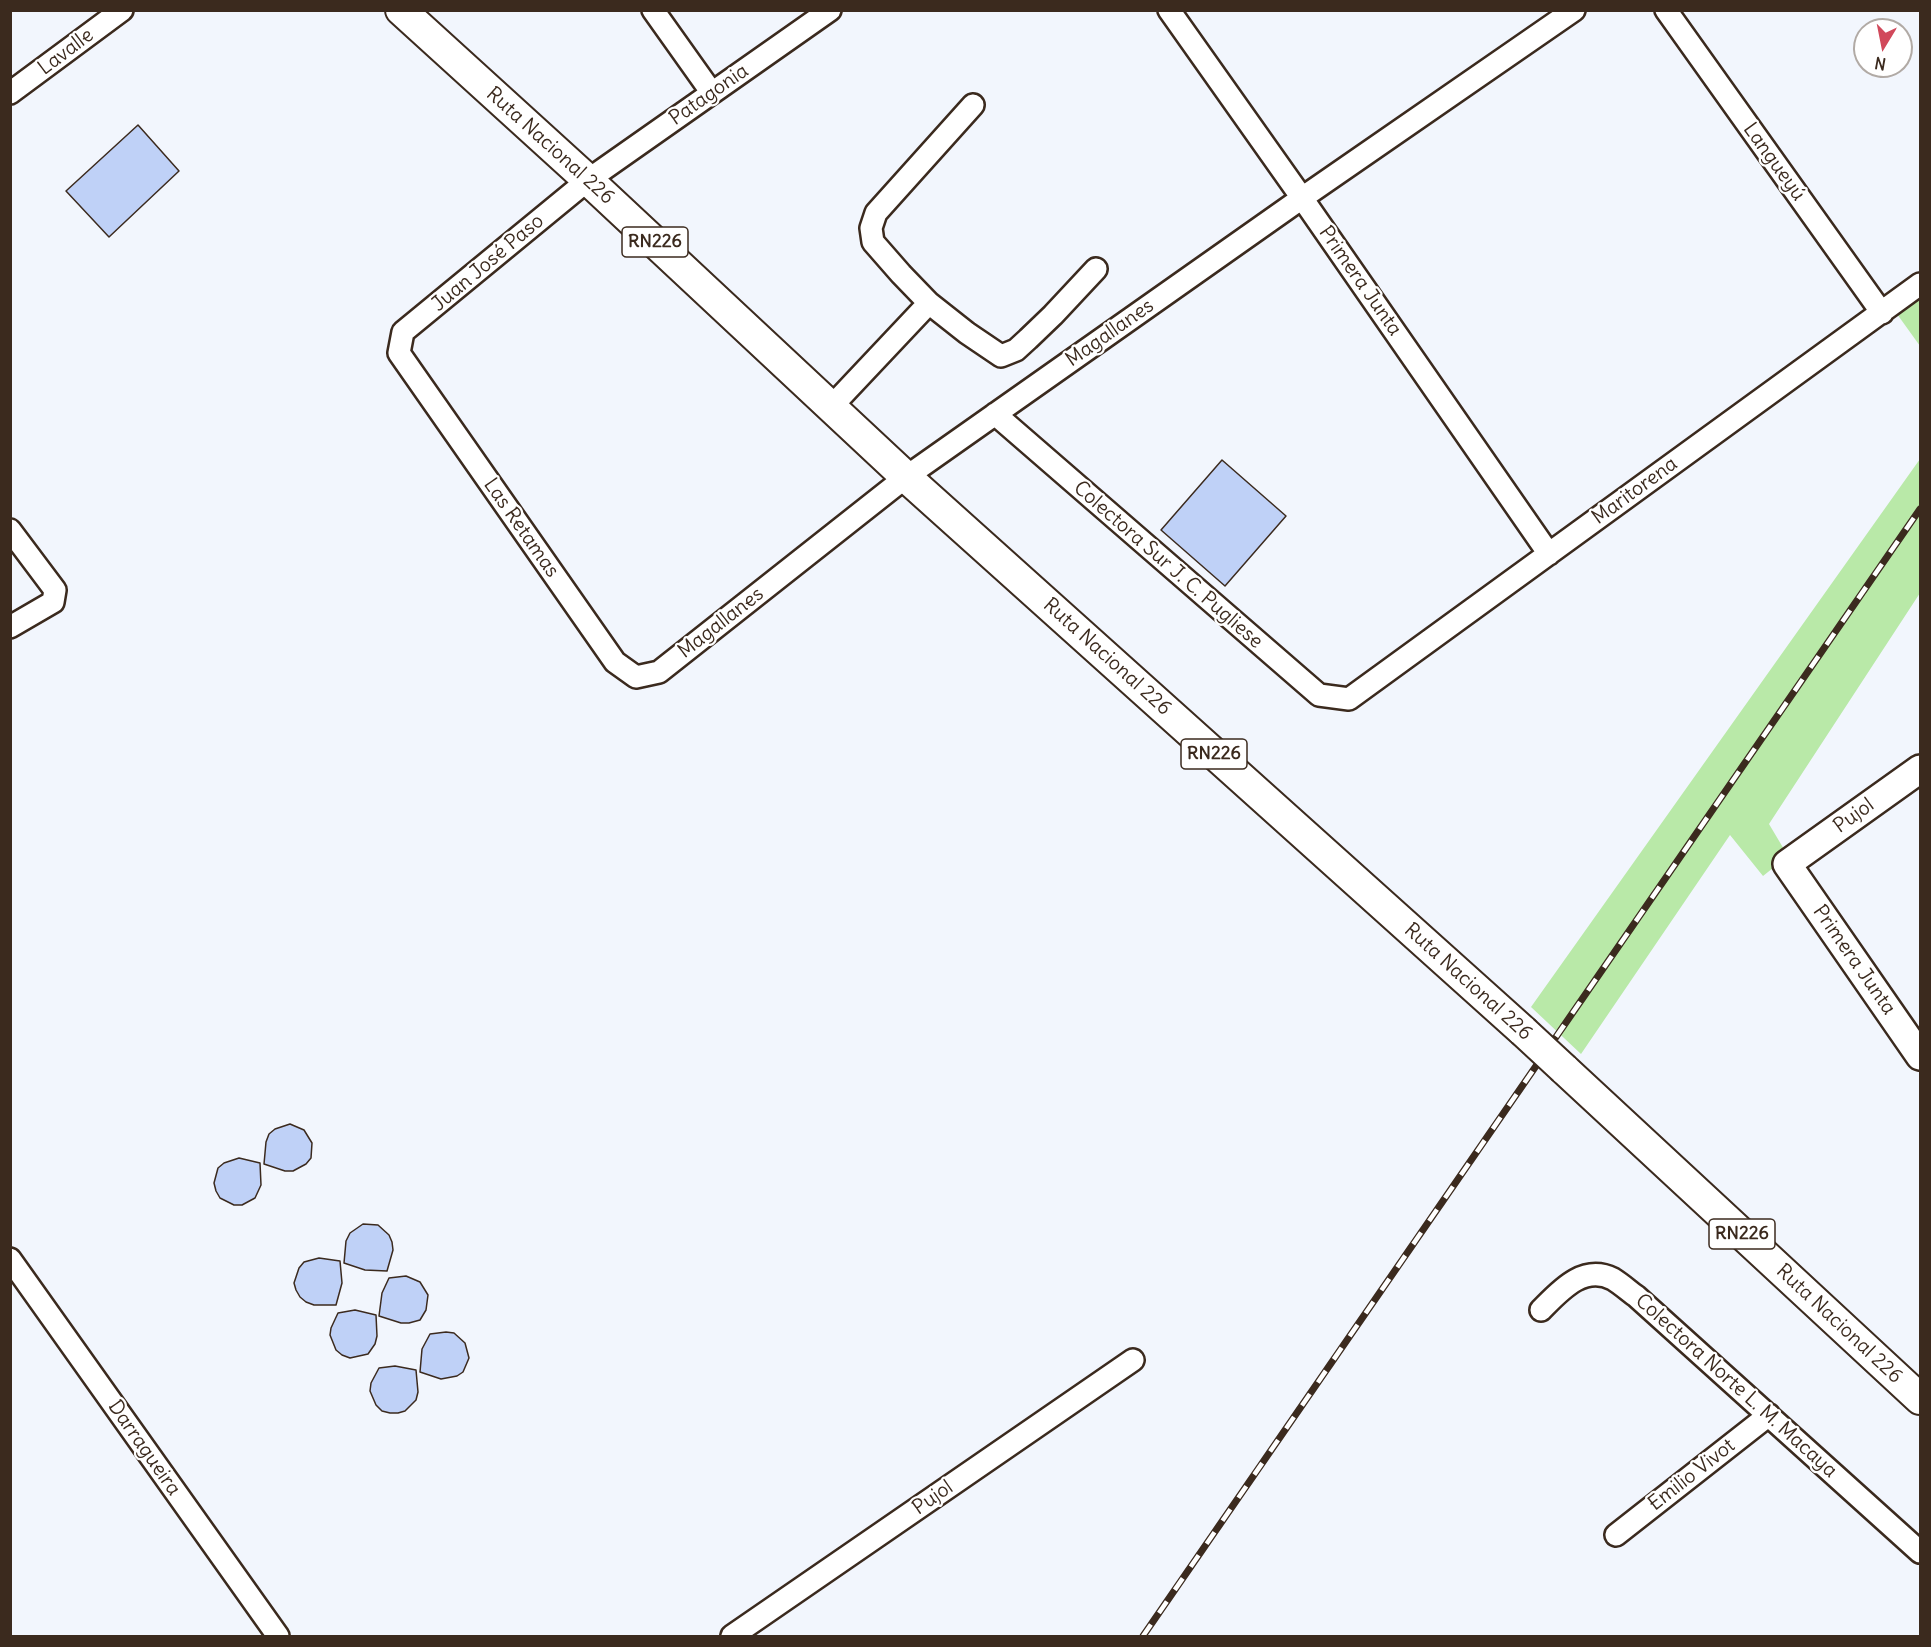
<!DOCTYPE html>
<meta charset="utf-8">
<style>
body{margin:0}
#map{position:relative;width:1931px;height:1647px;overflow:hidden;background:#f2f6fd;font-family:Delius,sans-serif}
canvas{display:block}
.frame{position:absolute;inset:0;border:12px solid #3b2a1e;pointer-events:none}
.north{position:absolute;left:1853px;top:18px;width:60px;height:60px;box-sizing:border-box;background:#fff;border:2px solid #b1aaa5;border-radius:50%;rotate:190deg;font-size:16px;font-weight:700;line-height:24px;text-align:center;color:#3b2a1e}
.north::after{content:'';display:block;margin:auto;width:21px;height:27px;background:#d1495b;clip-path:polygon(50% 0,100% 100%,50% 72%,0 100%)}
</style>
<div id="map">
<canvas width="1931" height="1647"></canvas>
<div class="frame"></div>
<div class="north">N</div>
</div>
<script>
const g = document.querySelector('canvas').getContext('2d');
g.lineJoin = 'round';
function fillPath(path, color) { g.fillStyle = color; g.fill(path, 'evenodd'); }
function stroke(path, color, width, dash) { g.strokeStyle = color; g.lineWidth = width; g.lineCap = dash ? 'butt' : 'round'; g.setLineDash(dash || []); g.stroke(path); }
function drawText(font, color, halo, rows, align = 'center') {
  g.font = font + ' Delius,sans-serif'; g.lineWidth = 4.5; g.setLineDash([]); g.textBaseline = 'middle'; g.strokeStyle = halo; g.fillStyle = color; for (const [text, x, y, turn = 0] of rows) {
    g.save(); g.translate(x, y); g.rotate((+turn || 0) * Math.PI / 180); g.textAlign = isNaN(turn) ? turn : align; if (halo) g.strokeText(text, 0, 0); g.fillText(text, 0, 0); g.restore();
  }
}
fillPath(new Path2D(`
 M 1920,297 L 1920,346 L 1897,314 Z
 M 1920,459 L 1920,593 L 1769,824 L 1788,856 L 1763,876 L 1730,835 L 1581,1054 L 1531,1007 Z`), '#b9e9a8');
const building = new Path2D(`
 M 138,125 L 179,171 L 109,237 L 66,191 Z
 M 1222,460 L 1286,516 L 1225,586 L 1161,530 Z
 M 290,1124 L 304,1130 L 312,1143 L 311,1158 L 306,1164 L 293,1171 L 285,1171 L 264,1164 L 266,1142 L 269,1134 L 275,1129 Z
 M 239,1158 L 260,1163 L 261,1185 L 255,1198 L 242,1205 L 234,1205 L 220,1198 L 216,1191 L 214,1183 L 218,1168 L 224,1163 Z
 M 363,1224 L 378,1225 L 389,1235 L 392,1242 L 393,1250 L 387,1271 L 365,1270 L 344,1263 L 346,1241 L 350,1233 Z
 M 319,1258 L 340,1261 L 342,1283 L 336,1305 L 314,1305 L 306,1302 L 300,1297 L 296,1290 L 294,1283 L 299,1268 L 304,1262 Z
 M 406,1276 L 420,1282 L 428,1295 L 426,1310 L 420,1320 L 409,1323 L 401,1323 L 379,1316 L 382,1293 L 389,1278 Z
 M 355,1310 L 376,1315 L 377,1336 L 375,1344 L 368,1354 L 350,1358 L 342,1355 L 336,1350 L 330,1335 L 331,1328 L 338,1313 Z
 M 446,1332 L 454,1333 L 465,1343 L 469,1358 L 463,1372 L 457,1376 L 441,1379 L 420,1372 L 422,1349 L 430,1334 Z
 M 395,1366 L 416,1370 L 418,1392 L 416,1400 L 405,1411 L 398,1413 L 390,1413 L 382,1411 L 376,1405 L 370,1391 L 371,1383 L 379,1368 Z`);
fillPath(building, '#bfd1f7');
stroke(building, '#3b2a1e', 1.5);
const minor = new Path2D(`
 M 653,10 L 712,93
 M 830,10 L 588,180 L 403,332 L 399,353 L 615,662 L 636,677 L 659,672 L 906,477 L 1302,198 L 1574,10
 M 1169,10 L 1302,198 L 1549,554
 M 1666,10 L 1882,313
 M 10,93 L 122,10
 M 973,105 L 876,213 L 871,228 L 873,242 L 901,274 L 929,303 L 967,333 L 1001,356 L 1016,350 L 1028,339 L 1053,315 L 1096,269
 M 831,407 L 929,303
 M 995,414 L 1319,695 L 1349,699 L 1920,284
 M 10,530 L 55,590 L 53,602 L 10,627
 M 10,1259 L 278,1636
 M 1541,1310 C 1560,1291 1583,1264 1613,1279 C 1621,1284 1629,1291 1636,1296 L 1920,1552
 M 1616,1535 L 1769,1415
 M 732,1636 L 1133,1360`);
const major = new Path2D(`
 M 1920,769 L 1787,864 L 1920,1056`);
const highway = new Path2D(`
 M 401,10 L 588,180 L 906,477 L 1523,1031
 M 1564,1069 L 1920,1399`);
stroke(minor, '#3b2a1e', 26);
stroke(major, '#3b2a1e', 32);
stroke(highway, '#3b2a1e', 34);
stroke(minor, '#fff', 21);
stroke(major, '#fff', 27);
stroke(highway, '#fff', 30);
const rail = new Path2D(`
 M 1143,1636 L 1920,509`);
stroke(rail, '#3b2a1e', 7);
stroke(rail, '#fff', 4.5, [14]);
const highwayBridge = new Path2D(`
 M 1523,1031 L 1564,1069`);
stroke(highwayBridge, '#3b2a1e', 34, []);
stroke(highwayBridge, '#fff', 30);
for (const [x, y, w] of [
 [655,242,66],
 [1214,754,66],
 [1742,1234,66]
]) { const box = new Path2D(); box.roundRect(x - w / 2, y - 15, w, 30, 4.5); g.fillStyle = '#fff'; g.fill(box); stroke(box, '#3b2a1e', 1.5); }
drawText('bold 18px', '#3b2a1e', null, [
 ["RN226",655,242],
 ["RN226",1214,754],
 ["RN226",1742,1234]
]);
drawText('20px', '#3b2a1e', '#fff', [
 ["Lavalle",66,52,-37],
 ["Patagonia",709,95,-35],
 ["Ruta Nacional 226",550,146,42],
 ["Langueyú",1774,162,54],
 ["Juan José Paso",488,263,-40],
 ["Primera Junta",1360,281,55],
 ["Magallanes",1110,333,-35],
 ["Maritorena",1635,491,-36],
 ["Las Retamas",521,528,55],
 ["Colectora Sur J. C. Pugliese",1168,565,41],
 ["Magallanes",721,623,-38],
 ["Ruta Nacional 226",1107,657,42],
 ["Pujol",1854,816,-36],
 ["Primera Junta",1854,960,55],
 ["Ruta Nacional 226",1468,982,42],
 ["Ruta Nacional 226",1839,1324,43],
 ["Colectora Norte L. M. Macaya",1736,1386,42],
 ["Darragueira",144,1448,55],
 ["Emilio Vivot",1692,1475,-38],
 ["Pujol",933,1498,-35]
]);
</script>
